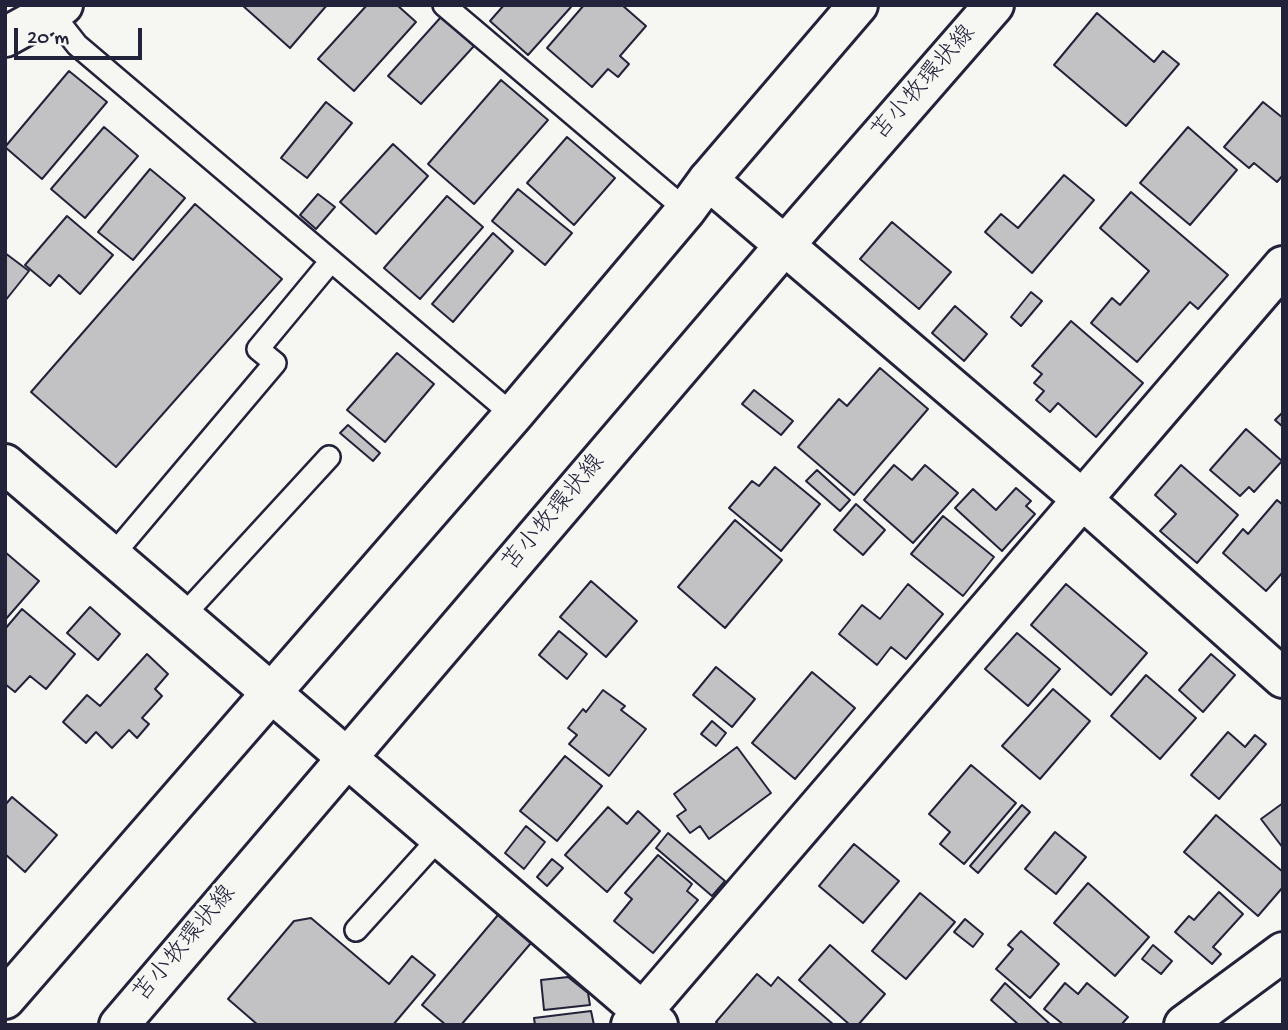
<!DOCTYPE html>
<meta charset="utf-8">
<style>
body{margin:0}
#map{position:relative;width:1288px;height:1030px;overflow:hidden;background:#f6f6f2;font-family:"Gochi Hand",sans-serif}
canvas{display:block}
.frame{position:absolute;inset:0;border:7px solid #22223b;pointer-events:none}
.scale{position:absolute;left:14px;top:28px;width:128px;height:32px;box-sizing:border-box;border:4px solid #22223b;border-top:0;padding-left:9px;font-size:21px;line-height:24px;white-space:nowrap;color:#22223b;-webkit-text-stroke:5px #f6f6f2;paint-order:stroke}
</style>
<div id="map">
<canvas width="1288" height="1030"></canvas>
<div class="frame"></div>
<div class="scale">20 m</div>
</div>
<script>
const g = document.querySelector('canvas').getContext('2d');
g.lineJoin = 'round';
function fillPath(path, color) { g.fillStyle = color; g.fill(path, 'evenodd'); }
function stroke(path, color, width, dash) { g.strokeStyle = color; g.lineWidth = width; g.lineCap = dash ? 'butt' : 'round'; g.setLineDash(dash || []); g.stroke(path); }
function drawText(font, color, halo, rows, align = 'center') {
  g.font = font + ' "Gochi Hand","Klee One",sans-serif'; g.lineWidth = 5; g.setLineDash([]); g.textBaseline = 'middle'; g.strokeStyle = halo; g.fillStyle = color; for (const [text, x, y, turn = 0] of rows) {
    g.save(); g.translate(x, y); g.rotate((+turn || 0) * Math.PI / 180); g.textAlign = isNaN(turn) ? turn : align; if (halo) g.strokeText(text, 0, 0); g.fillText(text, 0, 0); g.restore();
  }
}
const building = new Path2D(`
 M 242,5 L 327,5 L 290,48 Z
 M 367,5 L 397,5 L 416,22 L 354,91 L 318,59 Z
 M 504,5 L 569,5 L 571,7 L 528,55 L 490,21 Z
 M 584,5 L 622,5 L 646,26 L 620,56 L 629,64 L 618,77 L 608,69 L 592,87 L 547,48 Z
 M 1097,13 L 1154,62 L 1163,51 L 1179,64 L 1126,126 L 1054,65 Z
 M 441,17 L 474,46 L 421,104 L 388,76 Z
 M 69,71 L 107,102 L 42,179 L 5,147 Z
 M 501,80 L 548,120 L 474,204 L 428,164 Z
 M 326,102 L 352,123 L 307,178 L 281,158 Z
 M 1263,102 L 1283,118 L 1283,175 L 1277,182 L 1254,163 L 1249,168 L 1224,147 Z
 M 104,127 L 138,156 L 85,218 L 51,189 Z
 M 1188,127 L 1237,170 L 1190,225 L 1140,183 Z
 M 567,137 L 615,178 L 574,225 L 527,183 Z
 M 393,144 L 428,176 L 376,234 L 340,202 Z
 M 150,169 L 185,198 L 133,260 L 98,232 Z
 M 1064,175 L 1094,200 L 1032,273 L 985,232 L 1001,214 L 1018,228 Z
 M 518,189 L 572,233 L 545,265 L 492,221 Z
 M 1131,192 L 1228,275 L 1198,309 L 1190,302 L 1137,362 L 1091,323 L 1112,298 L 1120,305 L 1149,271 L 1100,228 Z
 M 318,194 L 335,207 L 316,229 L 300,215 Z
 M 447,196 L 483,227 L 420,299 L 384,268 Z
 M 195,204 L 282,279 L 116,467 L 31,392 Z
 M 67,216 L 113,255 L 80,294 L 59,275 L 50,286 L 25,265 Z
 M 892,222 L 951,272 L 919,309 L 860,259 Z
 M 493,233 L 513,251 L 453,322 L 432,304 Z
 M 5,253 L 29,271 L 5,301 Z
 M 1031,292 L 1042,301 L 1021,326 L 1011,317 Z
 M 955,306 L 987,334 L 964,361 L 932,333 Z
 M 1071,321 L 1143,383 L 1096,437 L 1058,403 L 1050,412 L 1036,400 L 1044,391 L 1034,383 L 1042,374 L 1032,366 Z
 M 397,353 L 434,384 L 385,442 L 347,410 Z
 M 880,368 L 928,409 L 854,495 L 798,447 L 839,399 L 847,406 Z
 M 754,390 L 793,421 L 781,435 L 742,404 Z
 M 1283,412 L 1283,427 L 1275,420 Z
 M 348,425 L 380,453 L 373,461 L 340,433 Z
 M 1246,429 L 1282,461 L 1254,492 L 1249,487 L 1240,496 L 1210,470 Z
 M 894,465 L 912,480 L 925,465 L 958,493 L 913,543 L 864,500 Z
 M 1181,465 L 1238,515 L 1197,563 L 1160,531 L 1176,514 L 1155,495 Z
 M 775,467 L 820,504 L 781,551 L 729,508 L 752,481 L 759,486 Z
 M 817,470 L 850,500 L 840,511 L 806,481 Z
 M 1016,488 L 1031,501 L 1026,506 L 1035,514 L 1002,551 L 955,508 L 973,489 L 996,510 Z
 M 1277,500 L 1283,505 L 1283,572 L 1266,591 L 1223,553 L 1243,529 L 1248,534 Z
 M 856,504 L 885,530 L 863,555 L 834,530 Z
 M 943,516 L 994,557 L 963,596 L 911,554 Z
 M 735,520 L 782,560 L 725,628 L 678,587 Z
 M 5,552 L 39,581 L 5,620 Z
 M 591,581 L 637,621 L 606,657 L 560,617 Z
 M 908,584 L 943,614 L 906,659 L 891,647 L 877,665 L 839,634 L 862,605 L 880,619 Z
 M 1066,584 L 1147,653 L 1111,695 L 1031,625 Z
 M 90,607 L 120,634 L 98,660 L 67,633 Z
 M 22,609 L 75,654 L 46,689 L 30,676 L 15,692 L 5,684 L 5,629 Z
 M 559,631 L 587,654 L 567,679 L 539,655 Z
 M 1017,633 L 1060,669 L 1028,706 L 985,669 Z
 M 147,654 L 168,674 L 155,689 L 162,696 L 142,718 L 149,724 L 137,738 L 129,730 L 112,748 L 96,732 L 86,743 L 63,722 L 87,695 L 100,706 Z
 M 1211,654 L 1235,675 L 1203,712 L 1179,690 Z
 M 716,667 L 755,699 L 732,727 L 693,695 Z
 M 812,672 L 855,708 L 795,779 L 752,743 Z
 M 1146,675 L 1196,718 L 1160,759 L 1111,716 Z
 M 1053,689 L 1090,721 L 1040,779 L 1002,746 Z
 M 603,690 L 625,706 L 621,710 L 646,729 L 609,776 L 569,744 L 577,735 L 568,728 L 583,709 L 586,712 Z
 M 712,721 L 726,733 L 716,746 L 701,734 Z
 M 1228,732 L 1245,747 L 1255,735 L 1266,744 L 1219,799 L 1191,775 Z
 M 737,747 L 771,793 L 709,839 L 700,826 L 690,833 L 677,816 L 686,810 L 674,794 Z
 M 565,756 L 602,786 L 557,841 L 520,811 Z
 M 971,765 L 1016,803 L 964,864 L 940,844 L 950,832 L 929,814 Z
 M 12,797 L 57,835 L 25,872 L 5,854 L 5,805 Z
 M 1283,803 L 1283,848 L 1261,819 Z
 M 1022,805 L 1030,812 L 978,873 L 970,866 Z
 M 608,807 L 627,824 L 638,811 L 660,831 L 607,892 L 565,855 Z
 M 1216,815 L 1283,872 L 1283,887 L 1258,916 L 1184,852 Z
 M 526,826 L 545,842 L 524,869 L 505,853 Z
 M 1055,832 L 1086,857 L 1056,894 L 1025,869 Z
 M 668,833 L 725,881 L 712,896 L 656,848 Z
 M 854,844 L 899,881 L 863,923 L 819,886 Z
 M 658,855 L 692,884 L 687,891 L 698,900 L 653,953 L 614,921 L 632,899 L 625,893 Z
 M 552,859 L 563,868 L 547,886 L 537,877 Z
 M 1088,883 L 1149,937 L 1115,976 L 1054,923 Z
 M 1219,892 L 1243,914 L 1213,947 L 1221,954 L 1212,964 L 1175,932 L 1189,916 L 1194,920 Z
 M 920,893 L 955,922 L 906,979 L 872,951 Z
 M 498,915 L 531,943 L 461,1025 L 446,1025 L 422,1005 Z
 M 311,918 L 389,984 L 412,956 L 435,975 L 393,1025 L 258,1025 L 228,999 L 294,921 Z
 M 965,919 L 983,934 L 973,947 L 954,932 Z
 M 1021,931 L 1059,964 L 1030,998 L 996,969 L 1013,949 L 1008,945 Z
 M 830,945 L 885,994 L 858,1025 L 850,1025 L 799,980 Z
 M 1153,945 L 1172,961 L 1161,974 L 1142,959 Z
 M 757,974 L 771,986 L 778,977 L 834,1025 L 719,1025 L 716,1022 Z
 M 568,977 L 588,993 L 590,1005 L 544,1010 L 541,980 Z
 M 1005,983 L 1051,1025 L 1019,1025 L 991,1000 Z
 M 1065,983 L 1078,994 L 1087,983 L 1128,1017 L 1121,1025 L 1064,1025 L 1044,1009 Z
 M 591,1011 L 594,1025 L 535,1025 L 534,1018 Z`);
fillPath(building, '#c2c2c4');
stroke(building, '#22223b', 2);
const lane = new Path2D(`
 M 444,5 L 686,210
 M 51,12 L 77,45 L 513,415
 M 112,556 L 275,363 L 258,349 L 331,261
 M 182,617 L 329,457
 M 356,930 L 441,836`);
const street = new Path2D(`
 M 5,37 L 63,5
 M 708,180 L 1083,500 L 1283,678
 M 5,464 L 658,1025
 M 631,1025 L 1283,266
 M 1184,1025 L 1283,952`);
const secondary = new Path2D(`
 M 5,999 L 513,415 L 686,210 L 708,180 L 858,5
 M 119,1025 L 784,246 L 994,5`);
stroke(lane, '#22223b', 26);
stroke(street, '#22223b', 44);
stroke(secondary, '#22223b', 44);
stroke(lane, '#f6f6f2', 21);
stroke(street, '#f6f6f2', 38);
stroke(secondary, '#f6f6f2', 38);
drawText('24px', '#22223b', '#f6f6f2', [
 ["苫小牧環状線",925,84,-49],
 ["苫小牧環状線",555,514,-50],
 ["苫小牧環状線",186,945,-50]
]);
</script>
